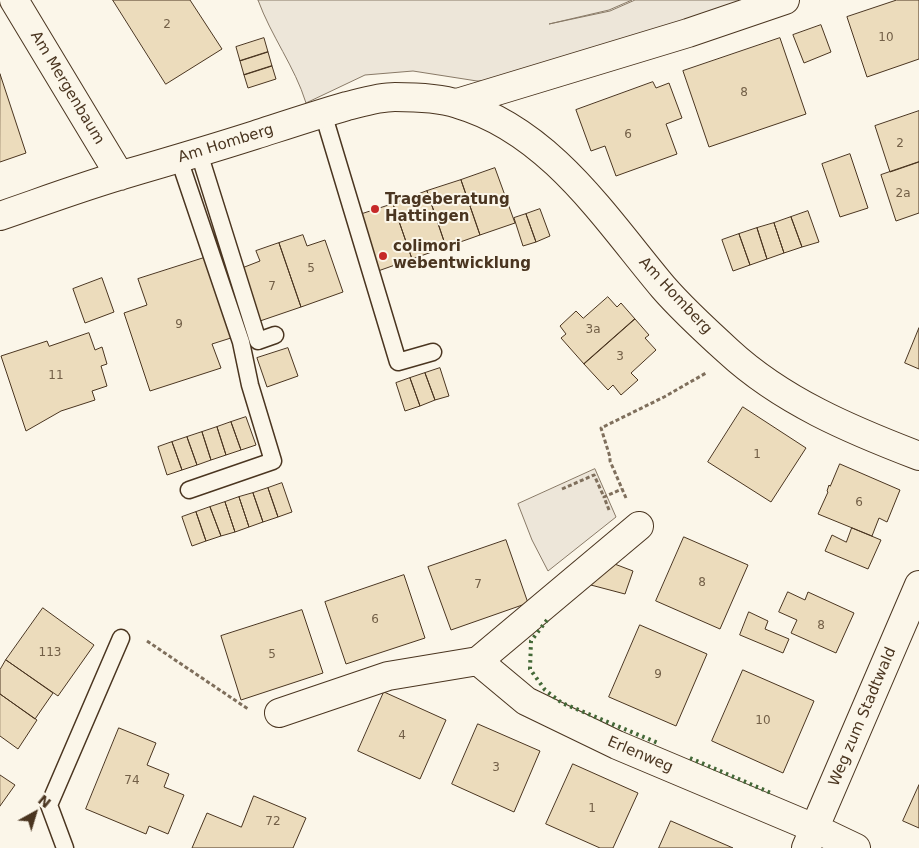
<!DOCTYPE html>
<style>
body{margin:0}
#map{position:relative;width:919px;height:848px;overflow:hidden;background:#fbf6e9;font-family:"DejaVu Sans",sans-serif}
canvas{display:block}
.north{position:absolute;left:10px;top:788px;width:50px;height:50px;-webkit-text-stroke:4px #fbf6e9;paint-order:stroke;rotate:39deg;font-size:14px;font-weight:700;line-height:20px;text-align:center;color:#4a3520}
.north::after{content:'';display:block;margin:auto;width:18px;height:22px;background:#4a3520;clip-path:polygon(50% 0,100% 100%,50% 72%,0 100%)}
</style>
<div id="map">
<canvas width="919" height="848"></canvas>
<div class="north">N</div>
</div>
<script>
const g = document.querySelector('canvas').getContext('2d');
g.lineJoin = 'round';
function fillPath(path, color) { g.fillStyle = color; g.fill(path, 'evenodd'); }
function stroke(path, color, width, dash) { g.strokeStyle = color; g.lineWidth = width; g.lineCap = dash ? 'butt' : 'round'; g.setLineDash(dash || []); g.stroke(path); }
function drawText(font, color, halo, rows, align = 'center') {
  g.font = font + ' "DejaVu Sans",sans-serif'; g.lineWidth = 4; g.setLineDash([]); g.textBaseline = 'middle'; g.strokeStyle = halo; g.fillStyle = color; for (const [text, x, y, turn = 0] of rows) {
    g.save(); g.translate(x, y); g.rotate((+turn || 0) * Math.PI / 180); g.textAlign = isNaN(turn) ? turn : align; if (halo) g.strokeText(text, 0, 0); g.fillText(text, 0, 0); g.restore();
  }
}
const green = new Path2D(`
 M 258,0 L 632,0 L 609,10 L 549,24 L 610,11 L 635,0 L 751,0 L 518,80 L 477,81 L 413,71 L 365,75 L 306,103 C 295,67 271,36 258,0 Z
 M 595,469 L 616,517 L 548,571 L 532,540 L 518,504 Z`);
fillPath(green, '#ede6d9');
stroke(green, '#887966', 1);
const building = new Path2D(`
 M 113,0 L 190,0 L 222,49 L 166,84 Z
 M 897,0 L 919,0 L 919,59 L 867,77 L 847,17 Z
 M 821,25 L 831,52 L 804,63 L 793,35 Z
 M 264,38 L 268,52 L 240,61 L 236,47 Z
 M 780,38 L 806,114 L 709,147 L 683,71 Z
 M 268,52 L 272,66 L 244,75 L 240,61 Z
 M 272,66 L 276,79 L 248,88 L 244,75 Z
 M 0,74 L 26,153 L 0,162 Z
 M 653,82 L 656,88 L 669,83 L 682,118 L 666,124 L 677,154 L 616,176 L 605,146 L 591,151 L 576,110 Z
 M 919,111 L 919,162 L 890,172 L 875,126 Z
 M 850,154 L 868,208 L 840,217 L 822,164 Z
 M 919,162 L 919,213 L 896,221 L 881,175 Z
 M 495,168 L 515,223 L 480,235 L 461,180 Z
 M 461,180 L 480,235 L 446,247 L 427,191 Z
 M 427,191 L 446,247 L 412,259 L 393,204 Z
 M 393,204 L 412,259 L 378,271 L 359,215 Z
 M 540,209 L 550,236 L 536,242 L 526,214 Z
 M 808,211 L 819,242 L 802,247 L 791,217 Z
 M 526,214 L 536,242 L 523,246 L 514,218 Z
 M 791,217 L 802,247 L 784,253 L 774,223 Z
 M 774,223 L 784,253 L 767,259 L 757,228 Z
 M 757,228 L 767,259 L 750,265 L 739,234 Z
 M 739,234 L 750,265 L 733,271 L 722,240 Z
 M 303,235 L 307,246 L 325,240 L 343,292 L 301,307 L 279,243 Z
 M 279,243 L 301,307 L 260,321 L 242,268 L 260,261 L 256,251 Z
 M 207,257 L 234,337 L 212,344 L 221,368 L 150,391 L 124,313 L 147,305 L 138,279 Z
 M 102,278 L 114,312 L 85,323 L 73,289 Z
 M 608,297 L 617,307 L 621,303 L 635,319 L 584,364 L 561,338 L 566,334 L 560,326 L 576,311 L 583,318 Z
 M 635,319 L 649,335 L 645,338 L 656,350 L 631,373 L 638,380 L 621,395 L 613,385 L 608,390 L 584,364 Z
 M 919,328 L 919,369 L 905,363 Z
 M 89,333 L 95,350 L 102,347 L 107,364 L 101,366 L 107,386 L 92,391 L 95,400 L 61,411 L 26,431 L 1,356 L 47,341 L 49,346 Z
 M 288,348 L 298,376 L 267,387 L 257,358 Z
 M 440,368 L 449,396 L 435,400 L 425,373 Z
 M 425,373 L 435,400 L 420,406 L 410,378 Z
 M 410,378 L 420,406 L 405,411 L 396,383 Z
 M 743,407 L 806,448 L 771,502 L 708,462 Z
 M 246,417 L 256,445 L 241,450 L 231,422 Z
 M 231,422 L 241,450 L 226,455 L 217,427 Z
 M 217,427 L 226,455 L 211,460 L 202,432 Z
 M 202,432 L 211,460 L 197,465 L 187,437 Z
 M 187,437 L 197,465 L 182,470 L 172,442 Z
 M 172,442 L 182,470 L 167,475 L 158,447 Z
 M 840,464 L 900,490 L 887,522 L 879,518 L 872,536 L 818,514 L 828,492 L 827,491 L 829,485 L 830,486 Z
 M 282,483 L 292,512 L 278,517 L 268,488 Z
 M 268,488 L 278,517 L 263,522 L 253,493 Z
 M 253,493 L 263,522 L 249,527 L 239,497 Z
 M 239,497 L 249,527 L 235,532 L 225,502 Z
 M 225,502 L 235,532 L 221,536 L 210,507 Z
 M 210,507 L 221,536 L 206,541 L 196,512 Z
 M 196,512 L 206,541 L 192,546 L 182,517 Z
 M 852,528 L 881,540 L 868,569 L 825,551 L 832,535 L 846,542 Z
 M 684,537 L 748,565 L 720,629 L 656,601 Z
 M 506,540 L 528,603 L 451,630 L 428,567 Z
 M 612,563 L 633,571 L 625,594 L 587,584 Z
 M 404,575 L 425,638 L 346,664 L 325,602 Z
 M 788,592 L 805,600 L 808,592 L 854,613 L 836,653 L 791,633 L 797,620 L 779,612 Z
 M 43,608 L 94,645 L 58,696 L 6,660 Z
 M 302,610 L 323,673 L 241,700 L 221,636 Z
 M 749,612 L 768,621 L 765,629 L 789,639 L 783,653 L 740,635 Z
 M 640,625 L 707,654 L 676,726 L 609,697 Z
 M 6,660 L 53,693 L 35,719 L 0,694 L 0,670 Z
 M 743,670 L 814,701 L 783,773 L 712,741 Z
 M 384,692 L 446,720 L 420,779 L 358,751 Z
 M 0,694 L 37,720 L 18,749 L 0,736 Z
 M 478,724 L 540,751 L 514,812 L 452,784 Z
 M 119,728 L 156,743 L 147,765 L 169,774 L 164,787 L 184,795 L 168,834 L 149,826 L 146,834 L 86,809 Z
 M 573,764 L 638,793 L 613,848 L 600,848 L 546,824 Z
 M 0,775 L 15,785 L 0,806 Z
 M 919,785 L 919,828 L 903,821 Z
 M 254,796 L 306,818 L 293,848 L 192,848 L 207,813 L 241,827 Z
 M 671,821 L 733,848 L 659,848 Z`);
fillPath(building, '#ecdcbc');
stroke(building, '#4a3520', 1);
const service = new Path2D(`
 M 323,113 L 398,362 L 433,352
 M 199,153 L 258,341 L 275,335
 M 179,159 L 241,342 L 250,385 L 273,461 L 189,490
 M 65,848 L 49,805 L 121,638`);
const minor = new Path2D(`
 M 14,0 L 120,176
 M 457,103 L 688,33 L 785,0
 M 0,216 C 41,202 81,187 122,175 C 167,162 211,149 255,135 C 286,125 316,115 347,106 C 363,102 379,97 395,97 C 414,97 440,98 458,104 C 550,131 605,218 663,287 C 682,309 706,331 728,351 C 782,401 851,430 919,456
 M 478,661 L 639,526
 M 279,713 L 388,676 L 478,661 L 526,701 L 617,745 L 814,828 L 856,848
 M 806,848 L 919,585`);
stroke(service, '#4a3520', 19);
stroke(minor, '#4a3520', 30);
stroke(new Path2D(`
 M 562,489 L 594,475 L 604,497
 M 626,498 L 610,461 L 610,457 L 601,428 L 664,397 L 706,373
 M 609,510 L 604,497 L 622,489
 M 147,641 L 248,709`), '#7f6f5c', 3, [4, 2.5]);
stroke(service, '#fbf6e9', 16);
stroke(minor, '#fbf6e9', 28);
stroke(new Path2D(`
 M 547,620 L 531,641 L 530,669 L 545,690 L 562,703 L 658,743
 M 690,758 L 771,793`), '#436837', 4, [2.5, 4]);
for (const [x, y, r, color] of [
 [375,209,5,"#c62828"],
 [383,256,5,"#c62828"]
]) { const dot = new Path2D(); dot.arc(x, y, r, 0, 2 * Math.PI); g.fillStyle = color; g.fill(dot); stroke(dot, '#fbf6e9', 2); }
drawText('12px', '#725f47', null, [
 ["2",167,25],
 ["10",886,38],
 ["8",744,93],
 ["6",628,135],
 ["2",900,144],
 ["2a",903,194],
 ["5",311,269],
 ["7",272,287],
 ["9",179,325],
 ["3a",593,330],
 ["3",620,357],
 ["11",56,376],
 ["1",757,455],
 ["6",859,503],
 ["8",702,583],
 ["7",478,585],
 ["6",375,620],
 ["8",821,626],
 ["113",50,653],
 ["5",272,655],
 ["9",658,675],
 ["10",763,721],
 ["4",402,736],
 ["3",496,768],
 ["74",132,781],
 ["1",592,809],
 ["72",273,822]
]);
drawText('15px', '#4a3520', '#fbf6e9', [
 ["Am Mergenbaum",67,88,59],
 ["Am Homberg",226,144,-17],
 ["Am Homberg",675,296,47],
 ["Weg zum Stadtwald",863,717,-67],
 ["Erlenweg",640,755,23]
]);
drawText('bold 15px', '#4a3520', '#fbf6e9', [
 ["Trageberatung",385,200],
 ["Hattingen",385,217],
 ["colimori",393,247],
 ["webentwicklung",393,264]
], 'left');
</script>
